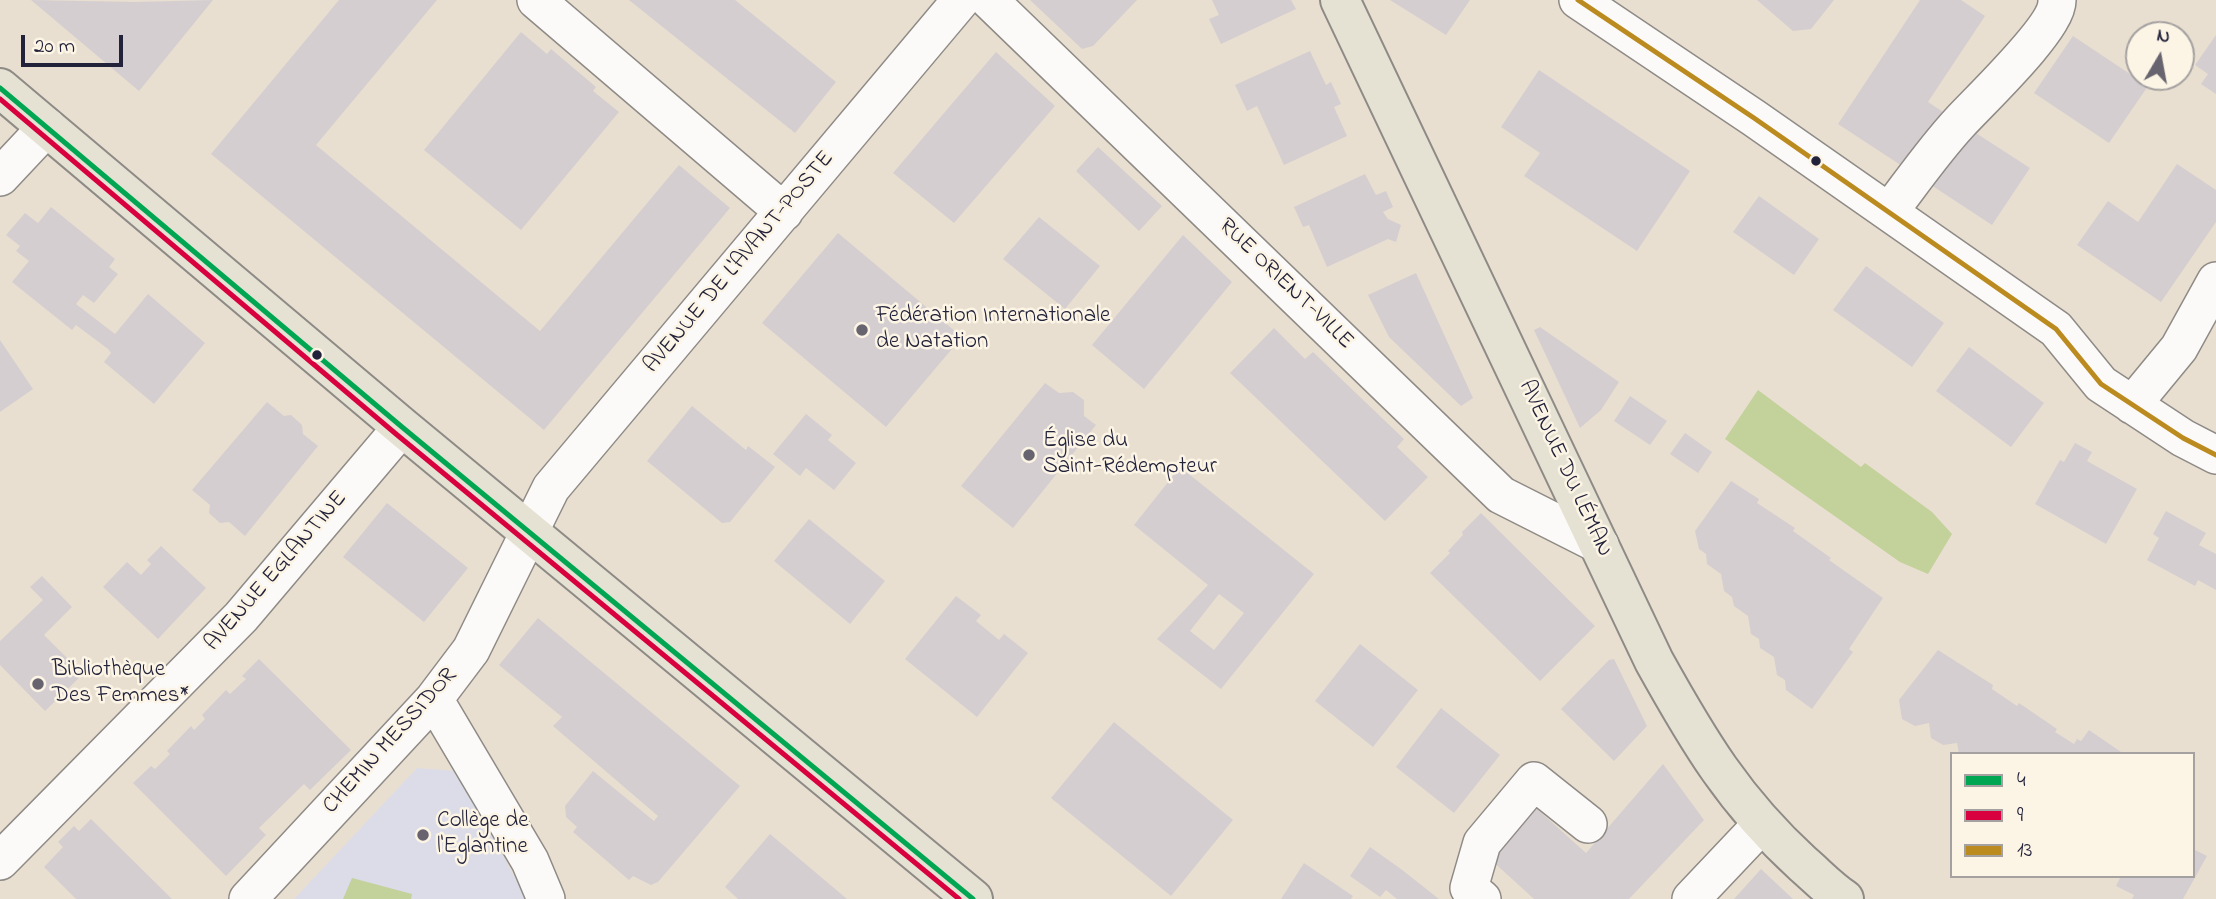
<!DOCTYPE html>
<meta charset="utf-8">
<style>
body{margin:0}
#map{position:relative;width:2216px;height:899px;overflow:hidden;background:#e8dfd0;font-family:"Indie Flower",sans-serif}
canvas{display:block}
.legend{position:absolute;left:1950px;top:752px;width:245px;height:126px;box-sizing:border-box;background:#fcf5e5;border:2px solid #a5a1a1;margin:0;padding:9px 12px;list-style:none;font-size:21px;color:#22223b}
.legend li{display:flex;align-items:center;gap:14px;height:35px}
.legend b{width:35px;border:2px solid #a5a1a1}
.north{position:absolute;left:2125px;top:21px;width:70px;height:70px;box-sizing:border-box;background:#fcf5e5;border:2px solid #a5a1a1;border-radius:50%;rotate:10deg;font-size:19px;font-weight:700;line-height:28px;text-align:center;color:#22223b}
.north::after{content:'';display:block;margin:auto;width:24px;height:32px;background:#67646f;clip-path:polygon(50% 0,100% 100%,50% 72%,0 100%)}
.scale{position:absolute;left:21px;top:35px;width:102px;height:32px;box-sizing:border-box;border:4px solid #22223b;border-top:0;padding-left:9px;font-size:21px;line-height:24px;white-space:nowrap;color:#22223b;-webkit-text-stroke:5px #fcf5e5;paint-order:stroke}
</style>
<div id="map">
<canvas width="2216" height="899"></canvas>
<ul class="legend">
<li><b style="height:9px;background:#00a651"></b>4</li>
<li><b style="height:9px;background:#d8003f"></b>9</li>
<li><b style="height:9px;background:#bb8b20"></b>13</li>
</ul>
<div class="north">N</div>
<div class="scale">20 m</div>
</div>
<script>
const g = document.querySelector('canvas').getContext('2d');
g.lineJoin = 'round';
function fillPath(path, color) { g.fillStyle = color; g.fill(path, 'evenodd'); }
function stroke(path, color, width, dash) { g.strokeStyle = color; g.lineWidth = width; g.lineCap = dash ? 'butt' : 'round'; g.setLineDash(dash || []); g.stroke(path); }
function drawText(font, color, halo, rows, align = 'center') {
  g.font = font + ' "Indie Flower",sans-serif'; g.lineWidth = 5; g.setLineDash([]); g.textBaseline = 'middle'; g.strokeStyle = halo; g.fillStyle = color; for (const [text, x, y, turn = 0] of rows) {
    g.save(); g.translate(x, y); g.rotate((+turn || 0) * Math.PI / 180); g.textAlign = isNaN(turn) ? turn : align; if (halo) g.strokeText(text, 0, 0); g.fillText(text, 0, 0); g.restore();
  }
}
fillPath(new Path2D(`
 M 417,768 L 459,771 L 526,899 L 294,899 Z`), '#dbdce7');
fillPath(new Path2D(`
 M 1758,390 L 1861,467 L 1865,463 L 1932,512 L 1952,534 L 1928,574 L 1900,562 L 1725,439 Z
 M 352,878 L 412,894 L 411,899 L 343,899 Z`), '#c3d19a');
fillPath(new Path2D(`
 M 31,0 L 135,2 L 213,0 L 139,91 Z
 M 339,0 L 437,0 L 316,145 L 540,331 L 679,165 L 730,208 L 544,430 L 211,154 Z
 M 629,0 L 735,0 L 836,82 L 795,133 Z
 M 1030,0 L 1137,0 L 1093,46 L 1082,49 Z
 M 1212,0 L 1291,0 L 1296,9 L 1221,44 L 1209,19 L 1219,15 Z
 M 1390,0 L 1470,0 L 1446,35 Z
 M 1757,0 L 1834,0 L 1811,29 L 1793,31 Z
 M 1920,0 L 1961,0 L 1985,16 L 1928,102 L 2030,168 L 1992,225 L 1838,124 Z
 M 521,32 L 547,54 L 551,49 L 596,87 L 593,91 L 619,112 L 521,230 L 424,150 Z
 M 2216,35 L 2216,94 L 2201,84 L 2208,74 L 2195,65 Z
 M 2073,36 L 2148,86 L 2109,143 L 2034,93 Z
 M 1310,51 L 1326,85 L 1331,82 L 1341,104 L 1334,107 L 1347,136 L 1284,165 L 1257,106 L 1247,111 L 1235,85 Z
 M 996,52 L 1055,106 L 954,223 L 893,173 Z
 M 1539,70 L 1690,171 L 1637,251 L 1524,176 L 1540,153 L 1501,127 Z
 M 1098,147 L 1162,206 L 1139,231 L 1076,171 Z
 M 2177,164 L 2216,190 L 2216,222 L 2161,302 L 2077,245 L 2108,201 L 2138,222 Z
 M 1365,174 L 1376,195 L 1386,191 L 1393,207 L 1383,212 L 1388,219 L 1401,225 L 1396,242 L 1388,239 L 1327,267 L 1309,225 L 1303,227 L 1294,207 Z
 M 1759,196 L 1819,239 L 1794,275 L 1733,232 Z
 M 51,207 L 115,259 L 109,267 L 118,274 L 94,303 L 83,295 L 76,304 L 115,334 L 148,294 L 205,343 L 154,404 L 104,362 L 111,353 L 108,349 L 76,325 L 72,330 L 12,282 L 29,261 L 16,251 L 20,246 L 6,235 L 25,213 L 38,223 Z
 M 1039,217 L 1100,266 L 1065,309 L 1003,259 Z
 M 838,233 L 962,337 L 886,427 L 762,323 Z
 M 1183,235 L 1232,282 L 1144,389 L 1092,345 Z
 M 1866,266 L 1944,323 L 1912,367 L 1833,310 Z
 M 1416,273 L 1473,398 L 1461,406 L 1389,337 L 1368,295 Z
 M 1540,327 L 1619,382 L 1601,410 L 1580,428 L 1534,330 Z
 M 1274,328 L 1305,359 L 1313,352 L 1404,439 L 1397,447 L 1428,477 L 1385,521 L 1230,373 Z
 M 0,340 L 33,389 L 0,412 Z
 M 1969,347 L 2044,403 L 2011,447 L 1936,391 Z
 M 1045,383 L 1059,393 L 1073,392 L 1084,400 L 1084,416 L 1096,425 L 1013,528 L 961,486 Z
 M 1630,396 L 1667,421 L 1650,445 L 1614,421 Z
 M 267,402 L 284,416 L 291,415 L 302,425 L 303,434 L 318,446 L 245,536 L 229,522 L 220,523 L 209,513 L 210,505 L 192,490 Z
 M 692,406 L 746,450 L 748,446 L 775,467 L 730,522 L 722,523 L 647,461 Z
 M 806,414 L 832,435 L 828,440 L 856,463 L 834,490 L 806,468 L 800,476 L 773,454 Z
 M 1685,433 L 1712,452 L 1698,473 L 1670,454 Z
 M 2075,443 L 2092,452 L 2087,461 L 2137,489 L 2106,544 L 2035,504 L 2060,460 L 2064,462 Z
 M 1180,467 L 1314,574 L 1221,689 L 1157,639 L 1208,585 L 1134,525 ZM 1219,594 L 1244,613 L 1214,650 L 1190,631 Z
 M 1731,481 L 1759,499 L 1757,503 L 1795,528 L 1793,531 L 1831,558 L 1829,560 L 1883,598 L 1849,649 L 1853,652 L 1812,709 L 1786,690 L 1785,680 L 1777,675 L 1774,657 L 1760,648 L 1759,639 L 1751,634 L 1748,616 L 1734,606 L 1732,597 L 1724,591 L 1721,574 L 1707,564 L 1706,554 L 1699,549 L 1695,531 Z
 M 387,503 L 468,568 L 424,622 L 343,557 Z
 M 2166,511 L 2206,533 L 2199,545 L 2216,554 L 2216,590 L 2198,580 L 2195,586 L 2147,560 L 2159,538 L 2153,534 Z
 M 1481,513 L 1595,626 L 1540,681 L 1430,573 L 1450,553 L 1448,551 L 1463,535 L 1462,532 Z
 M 809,519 L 885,581 L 850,624 L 774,561 Z
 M 161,546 L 206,588 L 158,639 L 103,587 L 127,562 L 141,575 L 151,564 L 147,560 Z
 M 42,576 L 72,607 L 44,635 L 83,674 L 45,711 L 0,665 L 0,641 L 43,600 L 30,587 Z
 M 956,596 L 981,615 L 976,621 L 999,640 L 1004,634 L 1028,653 L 977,717 L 905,659 Z
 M 538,618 L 740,786 L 658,882 L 651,885 L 633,876 L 629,880 L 573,832 L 577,827 L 566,817 L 565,806 L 593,771 L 654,821 L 658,816 L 553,726 L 562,717 L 499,665 Z
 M 1360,644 L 1418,690 L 1373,747 L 1315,701 Z
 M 1938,650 L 1993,685 L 1992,689 L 2017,706 L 2019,703 L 2057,729 L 2055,732 L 2074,744 L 2077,739 L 2081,741 L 2089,730 L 2124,754 L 1959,754 L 1957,743 L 1943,745 L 1931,738 L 1929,723 L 1915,726 L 1902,719 L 1899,700 Z
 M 259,659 L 351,750 L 310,790 L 304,784 L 259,828 L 266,835 L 226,876 L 133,783 L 151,766 L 155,769 L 170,754 L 167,751 L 191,726 L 194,730 L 205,719 L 202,715 L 226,690 L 230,694 L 246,679 L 242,676 Z
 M 1614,659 L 1647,726 L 1614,761 L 1561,709 L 1609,660 Z
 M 1441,708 L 1500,755 L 1454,813 L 1396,767 Z
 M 1114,722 L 1233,820 L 1171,896 L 1051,798 Z
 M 1663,764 L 1704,820 L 1629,899 L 1534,899 L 1489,858 L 1536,808 L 1586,853 Z
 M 91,819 L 172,899 L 76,899 L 44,867 L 63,847 L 58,842 L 74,826 L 79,831 Z
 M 770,834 L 847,899 L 738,899 L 725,887 Z
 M 1370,847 L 1401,869 L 1439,899 L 1397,899 L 1386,890 L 1380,897 L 1350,876 Z
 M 2193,849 L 2207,856 L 2183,899 L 2132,899 L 2134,895 L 2116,886 L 2121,876 L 2193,876 Z
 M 1304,863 L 1353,896 L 1351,899 L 1281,899 Z
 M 1761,869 L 1793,899 L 1734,899 Z`), '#d4ced1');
const minor = new Path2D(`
 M 536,0 L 784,212
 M 989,0 L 1501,495 L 1600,545
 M 1578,0 L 1754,118 L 2056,329 L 2101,384 L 2183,438 L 2216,455
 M 0,177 L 47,127
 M 1889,212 C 1912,182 1934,150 1960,122 C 1980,100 2058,27 2057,0
 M 2132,405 L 2179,348 L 2216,281
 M 434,699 L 530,861 L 546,899
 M 0,861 L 241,617 L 402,427
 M 248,899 L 434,699 L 471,650 L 551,488 L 961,0
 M 1482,899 L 1469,888 L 1482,843 L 1534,781 L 1588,824
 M 1691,899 L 1762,824`);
const major = new Path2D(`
 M 1340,0 L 1654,661 C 1699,742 1734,801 1803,864 C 1817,876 1829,889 1844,899
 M 0,88 L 402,427 L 973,899`);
stroke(minor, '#8e8a86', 40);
stroke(major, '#8e8a86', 42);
stroke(minor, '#fcfaf8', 37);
stroke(major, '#e5e1d3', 38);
stroke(new Path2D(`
 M 0,88 L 402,427 L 973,899`), '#00a651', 5);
stroke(new Path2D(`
 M 0,99 L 396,434 L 959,899`), '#d8003f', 5);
stroke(new Path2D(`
 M 1578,0 L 1754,118 L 2056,329 L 2101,384 L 2183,438 L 2216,455`), '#bb8b20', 5);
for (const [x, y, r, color] of [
 [1816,161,6,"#22223b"],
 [862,330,7,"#67646f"],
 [317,355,6,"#22223b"],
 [1029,455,7,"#67646f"],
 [38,684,7,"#67646f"],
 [423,835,7,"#67646f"]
]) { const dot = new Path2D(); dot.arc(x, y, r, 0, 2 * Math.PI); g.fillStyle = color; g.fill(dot); stroke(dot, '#fcf5e5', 2.5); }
drawText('23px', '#22223b', '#fcf5e5', [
 ["AVENUE DE L'AVANT-POSTE",740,263,-50],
 ["RUE ORIENT-VILLE",1285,285,44],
 ["AVENUE DU LÉMAN",1564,469,65],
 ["AVENUE EGLANTINE",277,572,-49],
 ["CHEMIN MESSIDOR",391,742,-48]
]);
drawText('23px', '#22223b', '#fcf5e5', [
 ["Fédération Internationale",876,317],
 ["de Natation",876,343],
 ["Église du",1043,442],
 ["Saint-Rédempteur",1043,468],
 ["Bibliothèque",52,671],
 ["Des Femmes*",52,697],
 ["Collège de",437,822],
 ["l'Eglantine",437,848]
], 'left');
</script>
